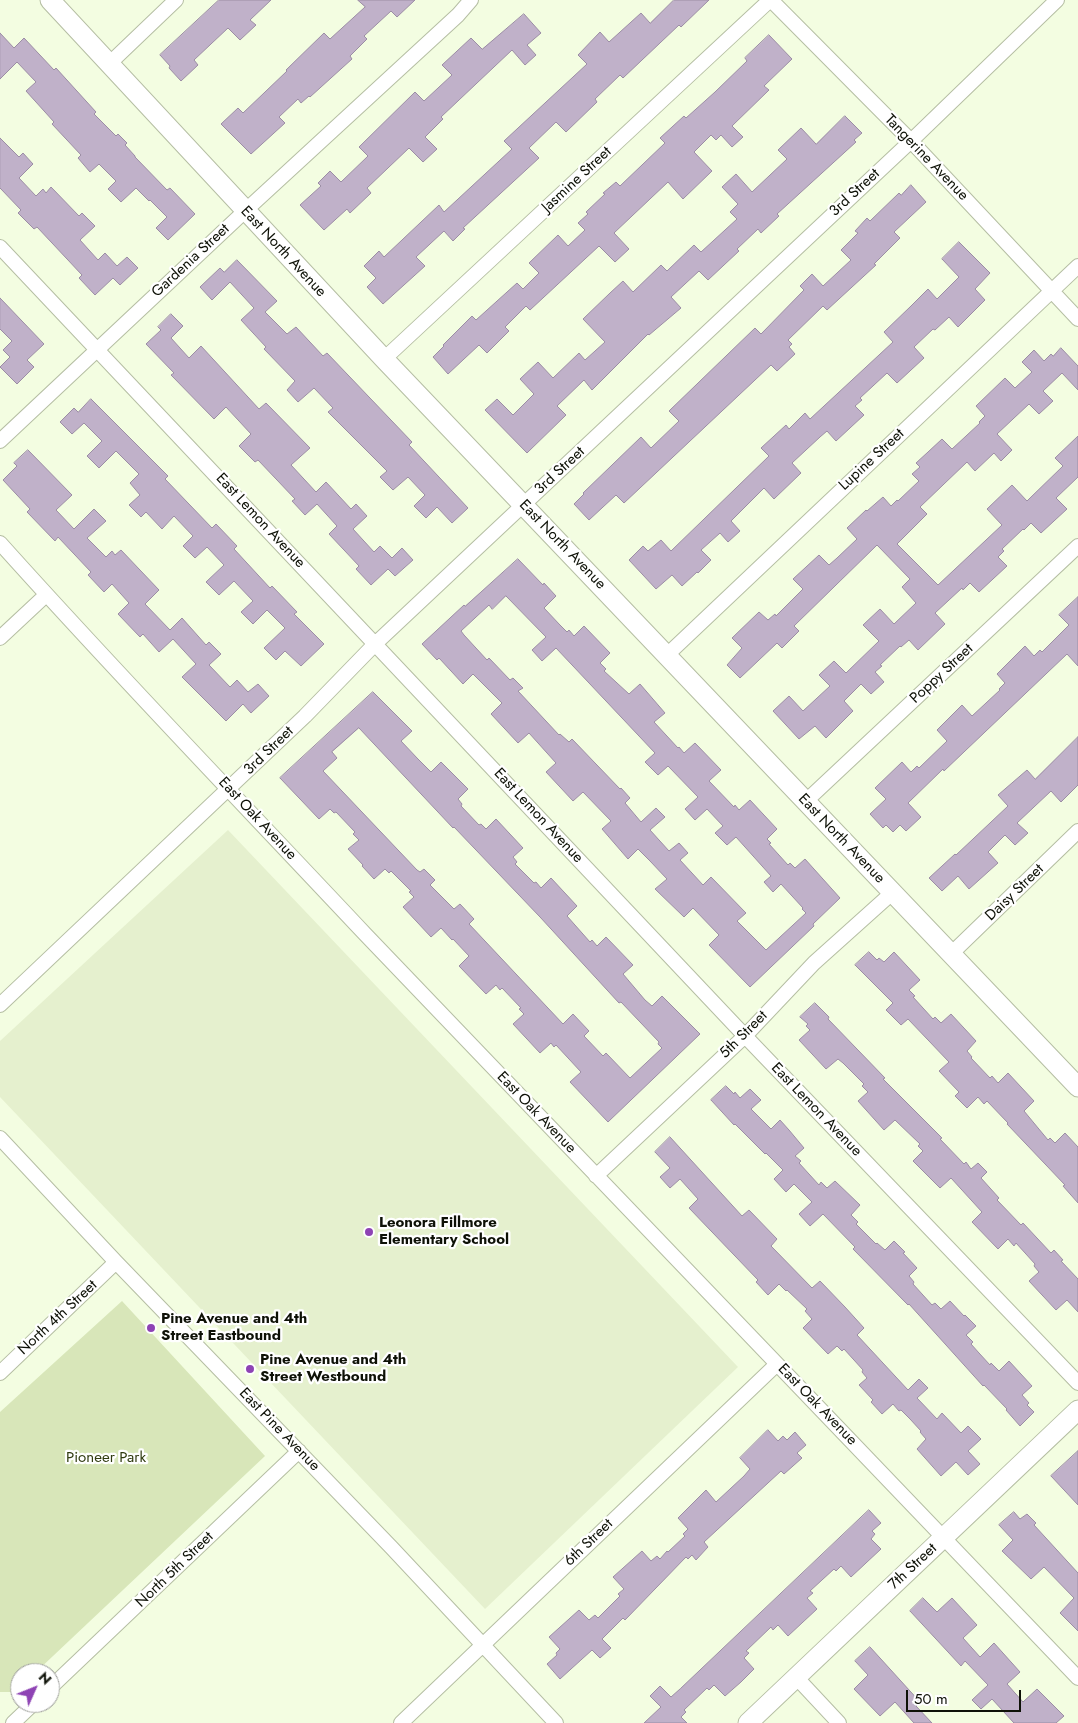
<!DOCTYPE html>
<style>
body{margin:0}
#map{position:relative;width:1078px;height:1723px;overflow:hidden;background:#f3fde1;font-family:Jost,sans-serif}
canvas{display:block}
.north{position:absolute;left:10px;top:1663px;width:50px;height:50px;box-sizing:border-box;background:#fff;border:1px solid #9fa09c;border-radius:50%;rotate:46deg;font-size:14px;font-weight:700;line-height:20px;text-align:center;color:#0e1107}
.north::after{content:'';display:block;margin:auto;width:18px;height:22px;background:#8e43b4;clip-path:polygon(50% 0,100% 100%,50% 72%,0 100%)}
.scale{position:absolute;left:906px;top:1690px;width:115px;height:22px;box-sizing:border-box;border:2px solid #0e1107;border-top:0;padding-left:6px;font-size:15px;line-height:18px;white-space:nowrap;color:#0e1107;-webkit-text-stroke:4px #fff;paint-order:stroke}
</style>
<div id="map">
<canvas width="1078" height="1723"></canvas>
<div class="north">N</div>
<div class="scale">50 m</div>
</div>
<script>
const g = document.querySelector('canvas').getContext('2d');
g.lineJoin = 'round';
function fillPath(path, color) { g.fillStyle = color; g.fill(path, 'evenodd'); }
function stroke(path, color, width, dash) { g.strokeStyle = color; g.lineWidth = width; g.lineCap = dash ? 'butt' : 'round'; g.setLineDash(dash || []); g.stroke(path); }
function drawText(font, color, halo, rows, align = 'center') {
  g.font = font + ' Jost,sans-serif'; g.lineWidth = 4.5; g.setLineDash([]); g.textBaseline = 'middle'; g.strokeStyle = halo; g.fillStyle = color; for (const [text, x, y, turn = 0] of rows) {
    g.save(); g.translate(x, y); g.rotate((+turn || 0) * Math.PI / 180); g.textAlign = isNaN(turn) ? turn : align; if (halo) g.strokeText(text, 0, 0); g.fillText(text, 0, 0); g.restore();
  }
}
fillPath(new Path2D(`
 M 228,830 L 738,1367 L 485,1609 L 0,1097 L 0,1041 Z`), '#e5f0ce');
fillPath(new Path2D(`
 M 122,1301 L 265,1456 L 35,1673 L 20,1673 L 20,1687 L 15,1692 L 0,1692 L 0,1412 Z`), '#d8e6b9');
const building = new Path2D(`
 M 219,0 L 271,0 L 250,20 L 256,25 L 240,40 L 228,28 L 194,60 L 198,65 L 181,81 L 169,68 L 170,66 L 160,55 Z
 M 358,0 L 415,0 L 397,17 L 391,11 L 364,36 L 367,39 L 350,56 L 352,59 L 310,97 L 309,96 L 301,103 L 298,99 L 279,117 L 285,123 L 251,154 L 221,124 L 238,108 L 243,113 L 287,71 L 286,70 L 324,33 L 330,39 L 365,7 Z
 M 674,0 L 709,0 L 681,27 L 679,25 L 623,78 L 620,75 L 595,99 L 597,102 L 566,132 L 556,122 L 529,148 L 539,158 L 463,228 L 465,229 L 453,241 L 444,231 L 416,257 L 425,266 L 383,304 L 367,287 L 376,278 L 364,266 L 379,251 L 384,257 L 439,205 L 444,212 L 512,149 L 504,141 L 587,64 L 578,55 L 600,32 L 609,42 L 641,13 L 650,23 Z
 M 524,14 L 541,33 L 527,45 L 536,55 L 525,65 L 512,50 L 441,117 L 443,119 L 425,137 L 437,149 L 423,162 L 409,148 L 367,188 L 371,193 L 350,213 L 347,209 L 324,230 L 300,205 L 321,186 L 318,183 L 330,171 L 341,182 L 368,156 L 359,147 L 415,92 L 424,101 L 452,75 L 442,65 L 471,38 L 482,49 Z
 M 0,33 L 14,48 L 24,38 L 54,70 L 56,68 L 96,112 L 94,114 L 116,136 L 118,134 L 127,143 L 125,145 L 135,156 L 135,157 L 167,190 L 170,188 L 195,214 L 168,240 L 156,228 L 167,217 L 150,200 L 149,201 L 136,188 L 121,202 L 108,189 L 116,181 L 99,164 L 90,172 L 78,158 L 81,155 L 52,124 L 54,122 L 26,91 L 36,82 L 17,62 L 0,79 Z
 M 769,35 L 792,59 L 764,86 L 769,90 L 732,126 L 743,137 L 732,147 L 721,135 L 716,140 L 711,135 L 694,152 L 712,171 L 683,199 L 668,182 L 614,233 L 629,249 L 615,262 L 599,246 L 530,310 L 526,306 L 505,327 L 509,331 L 487,353 L 479,345 L 448,374 L 433,357 L 444,346 L 443,345 L 472,316 L 476,320 L 517,283 L 523,289 L 539,273 L 529,263 L 558,235 L 568,246 L 585,230 L 578,223 L 588,214 L 586,212 L 605,194 L 603,193 L 616,182 L 620,186 L 665,143 L 660,138 L 684,116 L 686,118 L 715,92 L 747,61 L 745,58 Z
 M 845,116 L 862,133 L 854,140 L 856,142 L 777,214 L 779,216 L 761,233 L 758,229 L 737,249 L 739,251 L 708,280 L 699,271 L 671,297 L 681,308 L 649,335 L 648,334 L 592,390 L 584,380 L 557,406 L 566,415 L 527,453 L 485,410 L 497,399 L 513,415 L 534,394 L 520,379 L 538,362 L 553,378 L 579,353 L 585,360 L 605,342 L 583,319 L 610,293 L 623,281 L 633,292 L 661,265 L 667,271 L 694,245 L 701,252 L 737,219 L 730,212 L 738,204 L 722,187 L 736,174 L 752,192 L 787,159 L 778,150 L 801,128 L 816,144 Z
 M 0,138 L 19,157 L 23,153 L 33,164 L 19,178 L 36,196 L 43,189 L 46,193 L 51,187 L 79,216 L 82,213 L 95,226 L 80,240 L 98,260 L 105,253 L 117,266 L 127,257 L 138,268 L 120,285 L 113,278 L 95,295 L 79,278 L 82,275 L 37,227 L 34,229 L 18,213 L 21,210 L 0,188 Z
 M 911,185 L 926,202 L 894,232 L 900,238 L 874,264 L 876,265 L 827,310 L 823,306 L 788,340 L 792,344 L 789,347 L 795,354 L 777,371 L 771,365 L 624,503 L 616,495 L 589,520 L 574,504 L 584,494 L 583,493 L 641,437 L 651,448 L 679,421 L 669,411 L 755,328 L 761,334 L 804,290 L 800,286 L 812,274 L 823,286 L 851,260 L 841,250 L 858,233 L 855,231 L 867,218 L 870,221 L 899,193 L 901,195 Z
 M 959,242 L 990,273 L 975,289 L 985,300 L 958,327 L 949,317 L 935,330 L 933,329 L 914,347 L 924,358 L 897,383 L 887,373 L 860,398 L 862,400 L 855,406 L 864,415 L 836,441 L 827,431 L 820,437 L 792,463 L 801,473 L 774,499 L 764,488 L 731,521 L 740,531 L 728,542 L 720,533 L 701,550 L 711,560 L 698,573 L 697,572 L 682,586 L 672,575 L 656,589 L 629,560 L 643,546 L 648,551 L 661,540 L 671,551 L 769,456 L 761,448 L 786,425 L 789,429 L 805,413 L 810,419 L 893,342 L 884,332 L 911,306 L 928,289 L 937,299 L 959,277 L 942,259 Z
 M 237,260 L 277,301 L 265,312 L 287,334 L 296,327 L 323,356 L 327,353 L 412,442 L 409,445 L 468,508 L 452,523 L 437,507 L 426,518 L 414,506 L 425,495 L 408,477 L 393,490 L 380,477 L 387,471 L 328,412 L 333,408 L 314,388 L 298,402 L 287,390 L 295,381 L 264,349 L 266,347 L 241,320 L 254,308 L 230,282 L 212,300 L 200,287 L 220,268 L 224,272 Z
 M 0,298 L 44,344 L 27,360 L 34,367 L 17,384 L 0,367 L 10,357 L 3,350 L 12,341 L 0,329 Z
 M 171,314 L 183,326 L 171,338 L 189,358 L 201,346 L 259,409 L 266,403 L 310,448 L 291,465 L 316,492 L 326,482 L 351,509 L 356,504 L 367,516 L 353,529 L 374,552 L 380,546 L 392,558 L 402,548 L 413,560 L 395,576 L 388,569 L 371,585 L 356,569 L 359,566 L 329,534 L 337,526 L 317,504 L 305,515 L 292,501 L 295,499 L 258,460 L 255,462 L 239,446 L 251,434 L 226,407 L 214,419 L 171,375 L 174,373 L 146,344 L 161,330 L 158,327 Z
 M 1061,348 L 1078,366 L 1078,390 L 1062,373 L 1043,391 L 1053,401 L 1039,414 L 1029,404 L 997,434 L 1012,450 L 1001,461 L 994,453 L 975,471 L 967,462 L 920,507 L 927,514 L 897,544 L 938,585 L 1002,525 L 987,509 L 1012,485 L 1027,501 L 1029,499 L 1063,466 L 1055,458 L 1078,436 L 1078,477 L 1056,498 L 1067,509 L 1041,533 L 1031,523 L 1024,530 L 1023,529 L 1002,549 L 1004,551 L 998,557 L 1007,566 L 979,592 L 970,583 L 963,590 L 962,588 L 935,613 L 945,624 L 918,650 L 909,640 L 901,647 L 900,646 L 880,665 L 882,666 L 875,672 L 884,682 L 871,694 L 861,684 L 844,701 L 853,711 L 826,738 L 815,726 L 799,739 L 773,711 L 789,696 L 803,711 L 830,686 L 819,675 L 834,661 L 846,673 L 879,641 L 863,625 L 880,609 L 894,624 L 916,603 L 902,587 L 910,579 L 877,545 L 794,626 L 799,631 L 782,648 L 777,643 L 740,678 L 727,665 L 742,648 L 732,638 L 759,612 L 768,620 L 775,614 L 776,616 L 803,589 L 793,579 L 819,555 L 829,565 L 837,558 L 857,539 L 847,528 L 866,510 L 867,511 L 883,497 L 891,506 L 897,500 L 898,501 L 919,481 L 912,474 L 920,467 L 916,463 L 928,452 L 942,439 L 952,449 L 980,423 L 979,422 L 985,416 L 976,406 L 1005,378 L 1015,388 L 1032,372 L 1022,362 L 1034,350 L 1044,361 L 1051,354 L 1053,356 Z
 M 91,399 L 168,476 L 165,479 L 212,528 L 216,524 L 237,546 L 234,549 L 270,588 L 272,586 L 297,612 L 294,614 L 324,644 L 301,666 L 285,651 L 276,660 L 264,648 L 285,628 L 267,610 L 253,624 L 241,612 L 253,601 L 234,581 L 219,595 L 206,582 L 224,565 L 207,547 L 195,558 L 183,546 L 193,536 L 174,516 L 162,529 L 146,512 L 141,517 L 129,505 L 140,495 L 130,483 L 139,474 L 116,451 L 99,468 L 87,456 L 102,441 L 84,423 L 72,434 L 60,422 L 74,408 L 78,412 Z
 M 28,450 L 72,495 L 56,510 L 74,529 L 94,509 L 106,521 L 87,538 L 106,557 L 112,551 L 115,555 L 121,550 L 159,590 L 145,604 L 170,630 L 182,618 L 206,645 L 209,642 L 221,654 L 209,665 L 230,687 L 237,680 L 248,692 L 258,684 L 269,696 L 251,713 L 243,704 L 226,721 L 182,677 L 196,664 L 173,639 L 159,652 L 143,634 L 140,637 L 118,614 L 129,603 L 112,584 L 104,592 L 88,575 L 91,572 L 58,537 L 55,541 L 27,512 L 30,509 L 3,480 L 17,466 L 14,463 Z
 M 518,559 L 543,585 L 544,583 L 556,596 L 544,608 L 560,625 L 567,632 L 569,630 L 574,636 L 584,626 L 610,653 L 600,663 L 606,669 L 604,671 L 629,694 L 640,684 L 665,713 L 654,722 L 678,748 L 679,747 L 684,753 L 695,743 L 721,770 L 709,781 L 734,807 L 735,805 L 739,810 L 750,800 L 777,829 L 767,839 L 771,843 L 769,844 L 788,865 L 790,863 L 795,868 L 805,859 L 840,898 L 813,924 L 814,926 L 750,987 L 709,945 L 719,935 L 693,908 L 684,917 L 655,889 L 667,879 L 650,861 L 638,849 L 628,859 L 602,829 L 611,821 L 583,792 L 573,801 L 546,772 L 556,763 L 529,733 L 518,743 L 491,714 L 502,703 L 473,674 L 463,684 L 439,658 L 437,660 L 422,644 L 464,605 L 465,606 ZM 506,596 L 546,637 L 532,650 L 542,661 L 556,648 L 655,753 L 645,762 L 658,775 L 668,766 L 698,797 L 685,809 L 695,820 L 707,809 L 723,826 L 715,833 L 727,845 L 736,837 L 771,876 L 764,882 L 773,892 L 781,884 L 803,908 L 802,909 L 806,913 L 766,950 L 737,921 L 746,913 L 711,877 L 703,885 L 680,860 L 688,853 L 679,843 L 669,851 L 650,830 L 665,817 L 656,808 L 641,822 L 625,803 L 630,798 L 621,788 L 620,789 L 572,739 L 569,742 L 560,734 L 559,735 L 518,691 L 523,688 L 513,678 L 510,680 L 489,658 L 487,660 L 464,635 L 461,631 L 489,605 L 492,609 Z
 M 1078,597 L 1078,666 L 1067,654 L 944,771 L 943,769 L 908,803 L 921,817 L 906,831 L 900,825 L 893,832 L 886,825 L 883,828 L 870,814 L 886,799 L 875,788 L 902,762 L 911,772 L 917,766 L 919,768 L 947,741 L 937,730 L 962,705 L 972,716 L 1000,690 L 999,689 L 1005,683 L 997,674 L 1025,646 L 1034,656 L 1040,650 L 1042,652 L 1069,625 L 1059,615 Z
 M 373,692 L 412,731 L 401,741 L 418,759 L 431,772 L 441,762 L 468,789 L 458,799 L 462,804 L 461,806 L 479,825 L 481,824 L 486,829 L 496,819 L 523,848 L 513,857 L 517,862 L 515,864 L 534,883 L 536,882 L 541,888 L 551,878 L 577,906 L 567,916 L 590,942 L 592,940 L 597,946 L 606,937 L 633,965 L 623,974 L 645,1000 L 652,1006 L 662,996 L 700,1034 L 608,1122 L 570,1082 L 581,1072 L 556,1045 L 554,1047 L 551,1043 L 540,1053 L 513,1024 L 524,1014 L 519,1009 L 521,1008 L 502,988 L 500,990 L 496,985 L 486,994 L 459,966 L 469,956 L 453,939 L 452,940 L 441,928 L 431,937 L 403,907 L 414,897 L 409,892 L 411,891 L 391,871 L 389,873 L 385,869 L 374,879 L 362,866 L 363,865 L 348,849 L 359,840 L 353,834 L 355,832 L 336,812 L 334,813 L 330,809 L 319,819 L 280,778 ZM 359,728 L 453,828 L 454,827 L 540,917 L 619,1003 L 621,1002 L 659,1042 L 658,1044 L 662,1048 L 630,1078 L 606,1053 L 603,1056 L 584,1036 L 589,1031 L 573,1014 L 563,1024 L 469,924 L 474,919 L 460,904 L 454,909 L 430,885 L 435,880 L 424,869 L 420,872 L 417,870 L 323,771 L 337,758 L 332,752 Z
 M 1078,737 L 1078,785 L 1061,802 L 1051,791 L 1017,823 L 1028,833 L 1015,845 L 1005,835 L 988,852 L 998,863 L 969,889 L 958,876 L 942,891 L 929,878 L 955,854 L 956,855 L 1008,806 L 998,795 L 1027,770 L 1035,779 Z
 M 869,952 L 877,960 L 879,958 L 884,962 L 894,952 L 920,980 L 909,990 L 915,996 L 913,997 L 933,1019 L 935,1017 L 941,1023 L 951,1014 L 976,1041 L 967,1051 L 972,1057 L 971,1058 L 990,1078 L 992,1076 L 998,1083 L 1008,1073 L 1034,1101 L 1024,1111 L 1048,1140 L 1050,1138 L 1055,1143 L 1065,1133 L 1078,1147 L 1078,1203 L 1063,1186 L 1065,1185 L 1007,1124 L 1008,1123 L 987,1101 L 984,1104 L 978,1097 L 967,1108 L 955,1096 L 959,1092 L 939,1071 L 949,1062 L 908,1019 L 901,1025 L 886,1010 L 893,1003 L 855,965 Z
 M 815,1003 L 829,1017 L 828,1019 L 885,1078 L 883,1079 L 942,1138 L 940,1139 L 964,1164 L 966,1162 L 971,1169 L 978,1163 L 987,1172 L 981,1178 L 999,1198 L 997,1200 L 1021,1225 L 1023,1223 L 1051,1253 L 1054,1250 L 1063,1260 L 1061,1261 L 1078,1279 L 1078,1312 L 1067,1300 L 1056,1310 L 1029,1281 L 1039,1272 L 1034,1266 L 1035,1264 L 1016,1243 L 1014,1246 L 1008,1239 L 998,1249 L 972,1222 L 982,1212 L 951,1178 L 940,1188 L 913,1161 L 923,1151 L 918,1146 L 920,1144 L 895,1120 L 884,1130 L 858,1101 L 868,1092 L 862,1086 L 864,1084 L 843,1063 L 838,1059 L 826,1069 L 799,1040 L 810,1030 L 806,1026 L 808,1024 L 800,1017 Z
 M 726,1086 L 734,1094 L 735,1092 L 740,1098 L 750,1089 L 761,1100 L 751,1109 L 771,1129 L 780,1120 L 789,1130 L 804,1148 L 795,1156 L 801,1161 L 799,1163 L 819,1185 L 821,1182 L 827,1188 L 835,1181 L 860,1205 L 851,1215 L 858,1222 L 856,1224 L 876,1244 L 877,1243 L 885,1250 L 894,1241 L 905,1252 L 903,1253 L 917,1268 L 909,1276 L 914,1282 L 913,1284 L 932,1305 L 935,1303 L 941,1309 L 950,1301 L 964,1316 L 965,1315 L 976,1326 L 966,1335 L 973,1342 L 971,1344 L 979,1353 L 990,1365 L 991,1363 L 999,1371 L 1009,1361 L 1032,1386 L 1022,1395 L 1029,1403 L 1027,1405 L 1034,1412 L 1020,1426 L 1006,1410 L 1007,1409 L 984,1385 L 983,1386 L 909,1304 L 908,1305 L 853,1249 L 855,1247 L 823,1214 L 810,1226 L 799,1214 L 812,1202 L 794,1184 L 786,1192 L 774,1179 L 783,1170 L 766,1153 L 765,1154 L 735,1124 L 734,1125 L 711,1100 Z
 M 670,1137 L 742,1216 L 749,1210 L 777,1239 L 771,1246 L 812,1288 L 820,1281 L 845,1307 L 864,1328 L 857,1335 L 908,1390 L 919,1379 L 928,1388 L 917,1398 L 937,1419 L 942,1413 L 961,1433 L 968,1426 L 981,1439 L 968,1451 L 980,1464 L 968,1475 L 956,1462 L 941,1476 L 917,1449 L 926,1439 L 920,1432 L 921,1431 L 910,1419 L 901,1410 L 899,1411 L 893,1404 L 882,1414 L 871,1402 L 873,1400 L 859,1385 L 867,1378 L 862,1372 L 863,1370 L 844,1349 L 842,1351 L 837,1346 L 828,1354 L 803,1328 L 812,1319 L 805,1311 L 807,1309 L 787,1290 L 786,1291 L 779,1284 L 768,1295 L 756,1282 L 758,1280 L 689,1208 L 698,1199 L 680,1179 L 670,1188 L 660,1177 L 670,1168 L 655,1152 Z
 M 768,1430 L 778,1441 L 783,1436 L 787,1440 L 795,1432 L 806,1445 L 797,1453 L 802,1458 L 784,1474 L 781,1471 L 704,1542 L 708,1547 L 696,1560 L 692,1555 L 688,1559 L 686,1557 L 625,1620 L 623,1618 L 602,1639 L 611,1648 L 600,1658 L 592,1650 L 560,1679 L 547,1664 L 557,1655 L 556,1653 L 560,1649 L 549,1637 L 579,1610 L 589,1620 L 595,1615 L 598,1618 L 620,1596 L 618,1594 L 624,1589 L 613,1577 L 642,1551 L 651,1561 L 657,1556 L 660,1559 L 667,1551 L 668,1552 L 685,1536 L 683,1534 L 688,1529 L 678,1518 L 706,1490 L 716,1502 L 744,1476 L 750,1469 L 740,1458 Z
 M 1078,1451 L 1078,1505 L 1051,1476 Z
 M 869,1510 L 881,1523 L 872,1531 L 875,1534 L 871,1539 L 881,1549 L 851,1577 L 841,1566 L 836,1571 L 834,1569 L 810,1591 L 813,1593 L 807,1598 L 817,1609 L 788,1636 L 778,1625 L 773,1630 L 771,1627 L 746,1651 L 749,1653 L 744,1658 L 754,1669 L 741,1682 L 725,1696 L 714,1685 L 709,1690 L 707,1688 L 684,1710 L 686,1712 L 681,1717 L 687,1723 L 644,1723 L 661,1707 L 650,1696 L 660,1686 L 671,1697 L 680,1689 Z
 M 1014,1512 L 1020,1519 L 1027,1514 L 1036,1523 L 1034,1525 L 1078,1573 L 1078,1631 L 1060,1613 L 1074,1598 L 1044,1567 L 1031,1579 L 1002,1551 L 1013,1540 L 999,1525 Z
 M 923,1598 L 937,1612 L 952,1598 L 977,1625 L 963,1638 L 980,1657 L 994,1643 L 1020,1672 L 1007,1684 L 1023,1702 L 1037,1689 L 1064,1716 L 1056,1723 L 1014,1723 L 992,1699 L 981,1709 L 972,1700 L 988,1685 L 965,1661 L 961,1666 L 910,1611 Z
 M 870,1647 L 920,1702 L 916,1706 L 932,1723 L 914,1723 L 895,1702 L 880,1716 L 854,1689 L 868,1675 L 855,1661 Z`);
fillPath(building, '#c0b1c9');
stroke(building, '#9b8da4', 1);
const street = new Path2D(`
 M 771,0 L 911,141 L 1078,319
 M 109,64 L 176,0
 M 0,247 L 745,1036 L 1078,1383
 M 384,359 L 770,0
 M 0,441 L 245,211 L 458,15 L 471,0
 M 0,543 C 119,676 243,804 365,934 C 602,1183 841,1429 1078,1678
 M 0,638 L 46,595
 M 667,655 L 1078,266
 M 805,802 L 1078,546
 M 951,954 L 1078,831
 M 0,1005 L 305,716 L 375,644 L 911,141 L 1057,0
 M 0,1138 L 116,1262 L 391,1547 L 556,1723
 M 596,1176 L 745,1036 L 814,963 L 892,893
 M 0,1373 L 116,1262
 M 796,1677 L 839,1723
 M 50,1688 L 299,1451
 M 13,1723 L 34,1703
 M 401,1723 L 777,1364`);
const secondary = new Path2D(`
 M 50,0 L 384,359 L 1078,1087
 M 748,1723 L 1078,1410`);
stroke(street, '#b5bea3', 16);
stroke(secondary, '#b5bea3', 21);
stroke(street, '#fff', 14);
stroke(secondary, '#fff', 19);
for (const [x, y, r, color] of [
 [369,1232,5,"#8e43b4"],
 [151,1328,5,"#8e43b4"],
 [250,1369,5,"#8e43b4"]
]) { const dot = new Path2D(); dot.arc(x, y, r, 0, 2 * Math.PI); g.fillStyle = color; g.fill(dot); stroke(dot, '#fff', 2); }
drawText('15px', '#0e1107', '#fff', [
 ["Tangerine Avenue",926,158,46],
 ["Jasmine Street",577,180,-43],
 ["3rd Street",855,193,-43],
 ["East North Avenue",283,252,47],
 ["Gardenia Street",191,261,-43],
 ["Lupine Street",872,460,-43],
 ["3rd Street",560,471,-43],
 ["East Lemon Avenue",260,521,47],
 ["East North Avenue",562,545,46],
 ["Poppy Street",942,674,-43],
 ["3rd Street",269,751,-44],
 ["East Lemon Avenue",538,816,47],
 ["East Oak Avenue",257,819,47],
 ["East North Avenue",841,839,46],
 ["Daisy Street",1015,893,-44],
 ["5th Street",744,1035,-45],
 ["East Lemon Avenue",816,1110,46],
 ["East Oak Avenue",536,1113,46],
 ["North 4th Street",58,1318,-43],
 ["East Oak Avenue",817,1405,46],
 ["East Pine Avenue",279,1430,46],
 ["6th Street",589,1543,-44],
 ["7th Street",913,1567,-43],
 ["North 5th Street",175,1570,-44]
]);
drawText('bold 15px', '#0e1107', '#fff', [
 ["Leonora Fillmore",379,1223],
 ["Elementary School",379,1240],
 ["Pine Avenue and 4th",161,1319],
 ["Street Eastbound",161,1336],
 ["Pine Avenue and 4th",260,1360],
 ["Street Westbound",260,1377]
], 'left');
drawText('15px', '#303b10', '#fff', [
 ["Pioneer Park",106,1458]
]);
</script>
